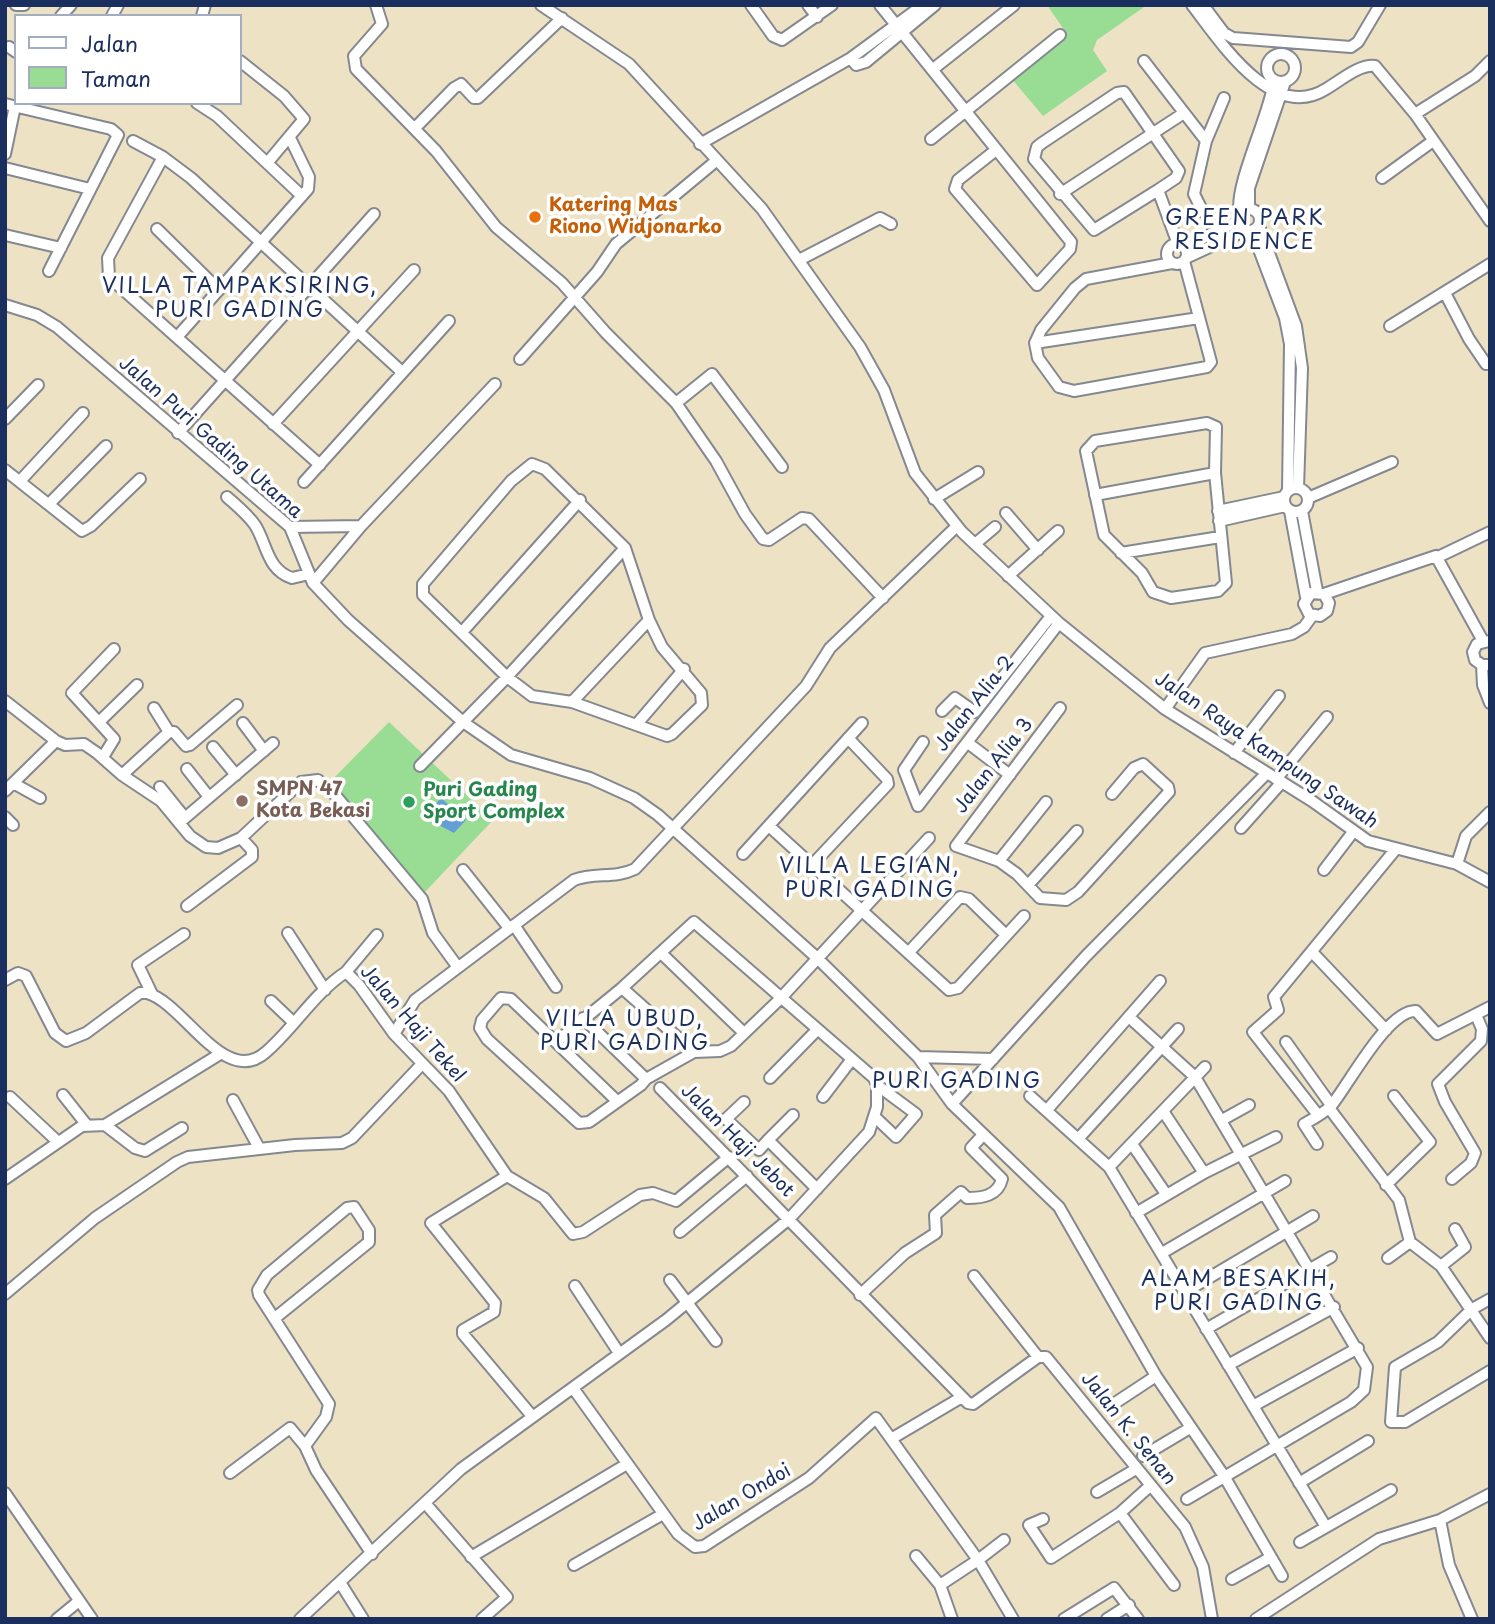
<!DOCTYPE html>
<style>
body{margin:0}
#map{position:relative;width:1495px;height:1624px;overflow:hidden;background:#ede2c3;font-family:"Playpen Sans",sans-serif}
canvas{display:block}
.frame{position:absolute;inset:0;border:7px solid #1b2f5e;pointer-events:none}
.legend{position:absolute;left:14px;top:14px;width:228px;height:91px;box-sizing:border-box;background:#fff;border:2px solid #a4acbf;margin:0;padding:9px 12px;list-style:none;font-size:21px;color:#1b2f5e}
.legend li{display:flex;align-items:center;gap:14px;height:35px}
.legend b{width:35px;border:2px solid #a4acbf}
</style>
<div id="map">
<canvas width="1495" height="1624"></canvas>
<div class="frame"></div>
<ul class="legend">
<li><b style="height:9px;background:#fff"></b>Jalan</li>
<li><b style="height:19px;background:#99dc93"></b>Taman</li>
</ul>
</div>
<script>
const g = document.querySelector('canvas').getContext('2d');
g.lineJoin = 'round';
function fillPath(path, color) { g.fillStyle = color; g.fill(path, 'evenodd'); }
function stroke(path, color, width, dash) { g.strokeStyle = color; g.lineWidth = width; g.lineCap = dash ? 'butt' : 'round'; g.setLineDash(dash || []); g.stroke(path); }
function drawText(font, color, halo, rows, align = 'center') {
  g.font = font + ' "Playpen Sans",sans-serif'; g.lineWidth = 7; g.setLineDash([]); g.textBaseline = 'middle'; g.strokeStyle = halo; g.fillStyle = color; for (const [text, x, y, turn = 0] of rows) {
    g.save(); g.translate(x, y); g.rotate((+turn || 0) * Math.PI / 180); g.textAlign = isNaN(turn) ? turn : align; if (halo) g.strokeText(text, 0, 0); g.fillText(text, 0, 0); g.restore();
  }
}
fillPath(new Path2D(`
 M 1047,5 L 1147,5 L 1097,40 L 1093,50 L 1107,71 L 1043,116 L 1011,78 L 1067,34 Z
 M 389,722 L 493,820 L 424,893 L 329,783 Z`), '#99dc93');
fillPath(new Path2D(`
 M 441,798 L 466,820 L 454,833 L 433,822 L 436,814 L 431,809 Z`), '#64a0d5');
const minor = new Path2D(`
 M 16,5 L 24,5
 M 376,5 L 382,24 L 354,56 L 356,69 L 436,151 L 496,227 L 562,283 L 606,333 L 676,403 L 716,461 L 745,514 L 763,539 L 769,540 L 802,518 L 809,519 L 883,598
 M 541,5 L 629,64 L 762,209 L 860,347 L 884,390 L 915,473 L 962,532 L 1059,623 L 1165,709 L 1312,801 L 1368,841 L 1457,864 L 1490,882
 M 751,5 L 773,36 L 782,40 L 832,5
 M 808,5 L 817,17
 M 880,5 L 1071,242 L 1070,249 L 1037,285 L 955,189 L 958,180 L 996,150
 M 1192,5 C 1220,41 1272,123 1326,89 C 1340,81 1359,64 1375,66 L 1415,114 L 1490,221
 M 1203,5 L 1224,33 L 1233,38 L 1351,47 L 1358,42 L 1380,5
 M 61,16 L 71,5
 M 112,16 L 118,5
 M 202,16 L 205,5
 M 9,47 L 16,52
 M1267 68a14 14 0 1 1 28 0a14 14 0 1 1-28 0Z
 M 851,58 L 856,65 L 866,62 L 935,5
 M 240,61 L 284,96 L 304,119 L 268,162
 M 1144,61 L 1206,141
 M 932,70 L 1014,5
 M 197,103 L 217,116 L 302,196
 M 5,104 L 111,129 L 118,135 L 49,271
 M 1415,114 L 1475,76 L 1490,61
 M 415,128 L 454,88 L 461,84 L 474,98 L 478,98 L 562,18
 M 931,139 L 1060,35
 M 133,141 L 163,157
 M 700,144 L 851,58 L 923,5
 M 5,154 L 15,106
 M 5,168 L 90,189
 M 1382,178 L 1433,141
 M 1158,190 L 1176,178 L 1179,171 L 1124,92 L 1117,93 L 1042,143 L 1037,147 L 1034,159 L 1094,230 L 1158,190 L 1178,244
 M 1060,194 L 1184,113
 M1238 220a11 11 0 1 1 22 0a11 11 0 1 1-22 0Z
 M 1249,209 L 1249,188 L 1285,82
 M 1203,212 L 1194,194 L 1206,141 L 1224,98
 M 1240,214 C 1233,187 1270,115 1274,81
 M 1259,226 L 1296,326 L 1302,368 L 1298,488
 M 157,229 L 219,290
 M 1252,231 L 1285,318 L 1290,344 L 1288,491
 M 5,235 L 61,248
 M1167 254a10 10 0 1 1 20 0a10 10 0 1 1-20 0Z
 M 1184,247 L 1238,221
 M 1186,258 L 1244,231
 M 799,260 L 880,218 L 891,224
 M 1172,263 L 1086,279 L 1075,288 L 1041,330 L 1035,343 L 1038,358 L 1059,387 L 1074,391 L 1207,367 L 1211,362 L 1184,261
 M 1445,293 L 1469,339 L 1486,364
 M 5,305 L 37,315 L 57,327 L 290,527 L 313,583 L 348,620 L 463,722 L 511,755 L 590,778 L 634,798 L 658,815 L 816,957 L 918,1057 L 952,1104 L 1059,1207 L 1156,1376 L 1224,1476 L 1282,1576
 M 1390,326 L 1490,264
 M 178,336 L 308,189 L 309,177 L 290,138
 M 1035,343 L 1199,318
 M 520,359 L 597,272 L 616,244 L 716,161
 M 676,403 L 712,374 L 782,467
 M 5,419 L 38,385
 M 1207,423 L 1216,427 L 1215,473 L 1226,583 L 1218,591 L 1171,598 L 1153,592 L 1142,573 L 1104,535 L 1086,451 L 1095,441 Z
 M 273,424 L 414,270
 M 178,433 L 374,214
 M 532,464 L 545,469 L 625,548 L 649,620 L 662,647 L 701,693 L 702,705 L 672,734 L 667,736 L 572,702 L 532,696 L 507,677 L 423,595 L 423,584 L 511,481 Z
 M 320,465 L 109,277 L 108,258 L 163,157 L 191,178 L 402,372
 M 5,470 L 82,531 L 91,526 L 140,479
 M 20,481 L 83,413
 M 304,482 L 449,321
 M1284 500a12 12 0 1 1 24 0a12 12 0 1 1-24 0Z
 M 1095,495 L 1215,473
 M 227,497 C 237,506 247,514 255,525 C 267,544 267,570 292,578 L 309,574
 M 1308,498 L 1392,462
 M 934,499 L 978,472
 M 49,504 L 106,446
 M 1218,511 L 1284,497
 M 1290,511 L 1306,597
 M 1302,511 L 1317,591
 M 1006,513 L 1038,550
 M 1219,521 L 1285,506
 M 290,527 L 361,526
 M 975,544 L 995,527
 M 1121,553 L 1220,537
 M 1438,557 L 1490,532
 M 1008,576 L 1058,531
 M 313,583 L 361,526 L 495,384
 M 1324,594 L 1329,603 L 1327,611 L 1320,616 L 1309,614 L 1304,604 L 1311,593 L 1324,594 L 1436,556 L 1483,641
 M 463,631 L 580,500
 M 1489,641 L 1477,644 L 1473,652 L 1475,660 L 1482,665 L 1490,665
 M 1482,665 L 1483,685 L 1490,703
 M 5,701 L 56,741 L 65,745 L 84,744 L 97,753 L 122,775 L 161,801 L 190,836 L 206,847 L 218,848 L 241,838 L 301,782 L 318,780 L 335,795 L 422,899 L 433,933 L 457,966
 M 572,702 L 649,620
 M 1060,708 L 956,846 L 999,861 L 1017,874 L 1040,898 L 1066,900 L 1078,892 L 1169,792 L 1168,787 L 1143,764 L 1134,768 L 1112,794
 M 1165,709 L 1205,653 L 1292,634 L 1304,627 L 1312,616
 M 942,711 L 955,698 L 975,712 L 1051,616
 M 99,722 L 137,685
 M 243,723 L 264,751
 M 636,725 L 684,669
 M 169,732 L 174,732 L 186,746 L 190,745 L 237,705
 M 923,742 L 904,770 L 918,806 L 1059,623
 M 968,743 L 1010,775
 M 213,747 L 236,775
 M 1234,753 L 1279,696
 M 103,757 L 114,739 L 72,693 L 114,649
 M 420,766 L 507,677 L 625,548
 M 187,769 L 209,797
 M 122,775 L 169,732 L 154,708
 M 1276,779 L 1327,717
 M 13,783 L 40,798
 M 160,787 L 185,818
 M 5,791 L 56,741
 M 5,817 L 13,825
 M 179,823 L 273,743
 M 769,826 L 949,990 L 958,988 L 1024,916
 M 1241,828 L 1282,782
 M 743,854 L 862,723
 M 999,861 L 1046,802
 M 813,864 L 888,784 L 887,779 L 848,738
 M 1457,864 L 1466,836 L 1490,812
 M 463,870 L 509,928
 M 1324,870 L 1353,832
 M 1029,884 L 1077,831
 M 187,906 L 252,857 L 252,850 L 241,838
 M 514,925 L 556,987
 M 288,933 L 325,990
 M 909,952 L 960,897 L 969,899 L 1006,935
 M 1312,952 L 1386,1030
 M 661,953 L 744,1033
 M 346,972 L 377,935
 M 5,980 L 18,973 L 26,976 L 55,1033 L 66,1041 L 86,1033 L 140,993 L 147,993 C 184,1003 225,1089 266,1052 C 294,1028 314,993 346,972 L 359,985 L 394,1034 L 449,1091 L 507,1176 L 544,1198 L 573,1234 L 583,1232 L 640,1195 L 653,1193 L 676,1201 L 729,1157
 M 622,988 L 694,1052
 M 152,994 L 138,965 L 184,934
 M 271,1001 L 293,1022
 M 1129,1017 L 1195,1077 L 1367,1367 L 1364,1390 L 1351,1402 L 1187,1499
 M 583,1018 L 646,1079 L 694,1052 L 720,1051 L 731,1046 L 780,999 L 929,838
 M 394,1034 L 415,1000 L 574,880 C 595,872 614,879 635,869 L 806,686 L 830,648 L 957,526
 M 556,1042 L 622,988 L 694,922 L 874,1078 L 877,1085 L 916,1114 L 896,1137 L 875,1117
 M 1286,1042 L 1331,1105
 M 918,1057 L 993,1059
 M 770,1078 L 817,1030
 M 660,1088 L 968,1403 L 973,1404 L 1038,1357 L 1046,1357 L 1185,1527 L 1203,1567 L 1212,1619
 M 63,1095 L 86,1124
 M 1030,1096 L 1109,1167 L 1326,1527
 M 10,1097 L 57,1141
 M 823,1097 L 852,1059
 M 233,1100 L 259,1148
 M 617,1101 L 511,999 L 501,998 L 482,1020 L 480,1028 L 487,1039 L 579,1123 L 589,1122 L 641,1085 L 646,1079
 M 744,1102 L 726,1119 L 759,1150 L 768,1140 L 817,1189
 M 952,1104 L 1086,956 L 1267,773
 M 1329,1108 L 1399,1200 L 1410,1242 L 1441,1266 L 1490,1338
 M 1047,1110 L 1160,981
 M 1163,1111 L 1204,1173
 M 1318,1115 L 1253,1032 L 1278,1010 L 1274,997 L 1395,850
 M 1222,1120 L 1249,1105
 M 105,1125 L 135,1148 L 145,1151 L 182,1128
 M 1078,1139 L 1178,1029
 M 768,1140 L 793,1115
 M 1132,1144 L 1166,1194
 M 1317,1144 L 1304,1124 C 1313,1119 1324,1113 1331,1106 C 1348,1086 1387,1010 1416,1011 L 1437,1034 L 1490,1007
 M 1109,1167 L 1205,1067
 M 507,1176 L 431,1223 L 495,1303 L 494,1312 L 463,1330 L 463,1334 L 532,1416
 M 5,1179 L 82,1126 L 105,1125 L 220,1054
 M 1452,1179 L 1471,1163 L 1475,1153 L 1445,1102 L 1438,1084 L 1481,1041 L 1482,1029 L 1476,1015
 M 1386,1185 L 1430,1142 L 1394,1096
 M 1136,1213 L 1204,1173 L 1276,1137
 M 680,1232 L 747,1176
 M 1162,1253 L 1285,1181
 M 1388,1258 L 1410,1242
 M 1441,1266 L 1465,1247 L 1455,1229
 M 974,1276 L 1038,1357
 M 670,1280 L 716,1341
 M 575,1286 L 619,1353
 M 1185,1292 L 1313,1216
 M 5,1294 L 95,1218 L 177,1162 L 188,1157 L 295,1145 L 342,1143 L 352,1138 L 422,1064
 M 860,1295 L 905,1253 L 936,1233 L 935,1215 L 961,1192 L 967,1198 C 982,1198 998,1196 1002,1179 L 971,1148 L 982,1136
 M 1490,1299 L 1472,1309 L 1438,1342 L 1395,1367 L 1391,1422 L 1405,1422 L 1490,1371
 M 275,1318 L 369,1242 L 369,1230 L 354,1207 L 347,1208 L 267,1275 L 258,1290 L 259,1295 L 329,1404 L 326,1417 L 305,1446 L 316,1470 L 372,1554
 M 1206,1329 L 1331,1257
 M 1228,1365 L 1334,1307
 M 573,1388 L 678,1534 L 695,1547 L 704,1546 L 809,1478 L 876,1418 L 978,1560 L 940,1585 L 952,1619
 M 1253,1406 L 1358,1348
 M 1111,1410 L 1115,1403 L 1156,1376
 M 891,1439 L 962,1397
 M 1143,1456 L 1190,1428
 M 230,1473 L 290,1428 L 305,1446
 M 1299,1483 L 1368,1441
 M 1097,1492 L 1136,1469
 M 5,1493 L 92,1619
 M 425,1503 L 507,1597 L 482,1619
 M 1120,1513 L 1151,1485
 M 1043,1519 L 1029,1525 L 1051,1558 L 1120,1513 L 1174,1585
 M 1440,1520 L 1449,1565 L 1472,1619
 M 1004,1540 L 978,1560 L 1013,1619
 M 1300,1542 L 1391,1490
 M 916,1556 L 940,1585
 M 471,1557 L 627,1464
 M 574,1565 L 663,1514
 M 1232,1579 L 1271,1557
 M 341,1584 L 363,1619
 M 57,1619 L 79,1601
 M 300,1619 L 461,1469 L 666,1320 L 789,1219 L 869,1132 L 877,1107 L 877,1085
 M 1064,1619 L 1114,1588 L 1138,1619
 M 1107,1619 L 1129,1605
 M 1256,1619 L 1379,1539 L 1440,1520 L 1490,1494`);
stroke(minor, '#848890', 14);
stroke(minor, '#fff', 10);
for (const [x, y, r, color] of [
 [535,217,7,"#e8710a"],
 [242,801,7,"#8d6e63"],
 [409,802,7,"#2e9e5b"]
]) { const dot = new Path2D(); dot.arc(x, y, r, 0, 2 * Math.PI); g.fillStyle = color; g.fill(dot); stroke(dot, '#fff', 2.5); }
drawText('bold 19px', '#c56008', '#fff', [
 ["Katering Mas",549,206],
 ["Riono Widjonarko",549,228]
], 'left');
drawText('19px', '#1b2f5e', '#fff', [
 ["Jalan Puri Gading Utama",210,438,41],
 ["Jalan Alia 2",975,704,-52],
 ["Jalan Raya Kampung Sawah",1266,751,34],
 ["Jalan Alia 3",994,766,-52],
 ["Jalan Haji Tekel",412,1024,49],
 ["Jalan Haji Jebot",737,1141,45],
 ["Jalan K. Senan",1128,1429,51],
 ["Jalan Ondoi",742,1498,-31]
]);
drawText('bold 19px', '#785e54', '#fff', [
 ["SMPN 47",256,790],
 ["Kota Bekasi",256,812]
], 'left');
drawText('bold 19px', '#27864d', '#fff', [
 ["Puri Gading",423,791],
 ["Sport Complex",423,813]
], 'left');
g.letterSpacing = '2px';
drawText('21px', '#1b2f5e', '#fff', [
 ["GREEN PARK",1245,219],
 ["RESIDENCE",1245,243],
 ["VILLA TAMPAKSIRING,",240,287],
 ["PURI GADING",240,311],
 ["VILLA LEGIAN,",870,867],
 ["PURI GADING",870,891],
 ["VILLA UBUD,",625,1020],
 ["PURI GADING",625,1044],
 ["PURI GADING",957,1082],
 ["ALAM BESAKIH,",1239,1280],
 ["PURI GADING",1239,1304]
]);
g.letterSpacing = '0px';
</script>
